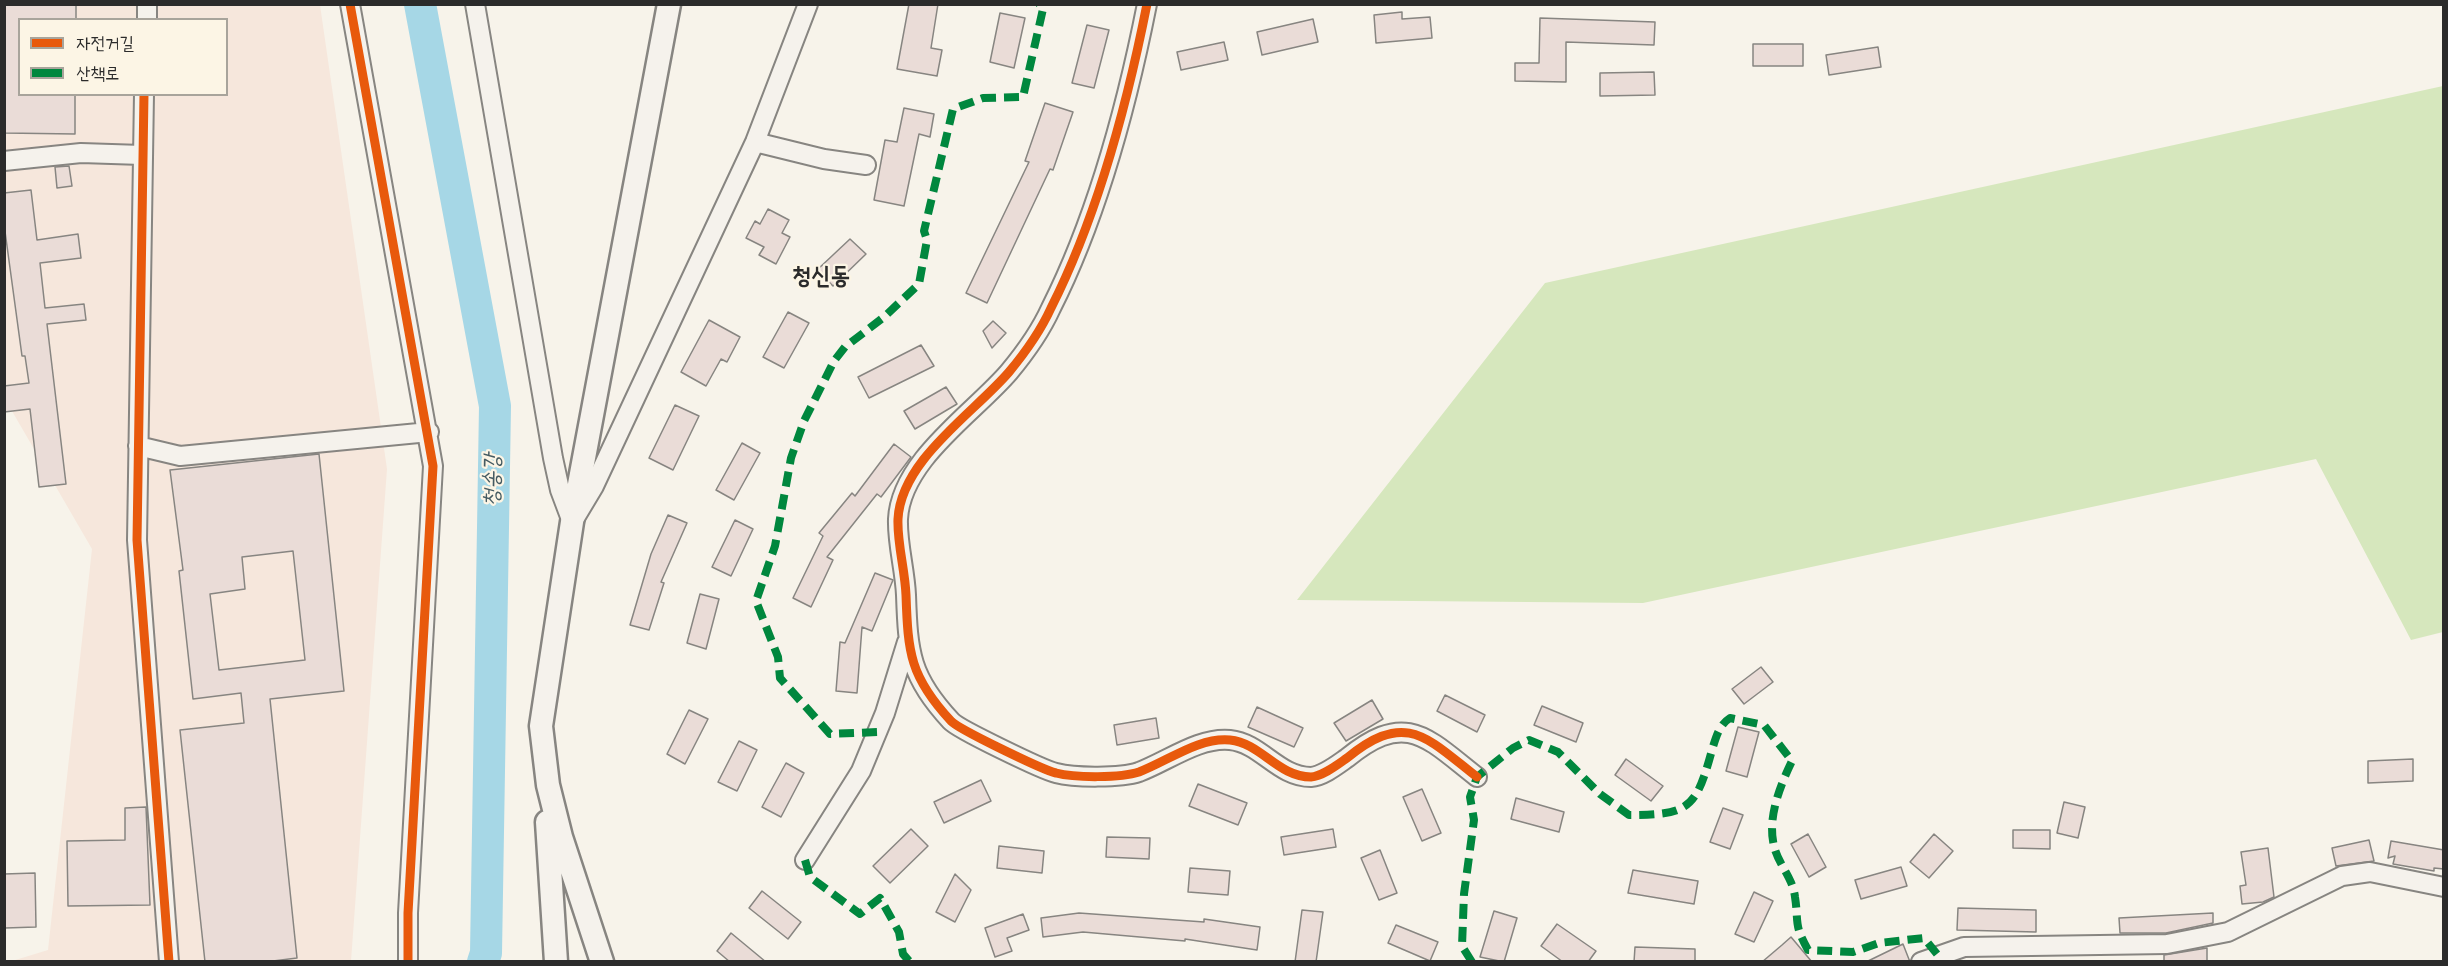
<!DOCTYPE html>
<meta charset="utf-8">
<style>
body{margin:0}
#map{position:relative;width:2448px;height:966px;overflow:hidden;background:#f7f3ea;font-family:Sriracha,"Poor Story",sans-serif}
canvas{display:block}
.frame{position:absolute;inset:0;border:6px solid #2b2b2b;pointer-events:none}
.legend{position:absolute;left:18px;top:18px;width:210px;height:78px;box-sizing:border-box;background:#fcf5e5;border:2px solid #a8a49b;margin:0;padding:8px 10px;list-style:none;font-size:18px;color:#2b2b2b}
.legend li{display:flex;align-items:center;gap:12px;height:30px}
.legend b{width:30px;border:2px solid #a8a49b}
</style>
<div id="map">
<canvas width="2448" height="966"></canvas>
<div class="frame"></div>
<ul class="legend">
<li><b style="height:8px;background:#e8590c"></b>자전거길</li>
<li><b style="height:8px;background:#00873e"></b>산책로</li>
</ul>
</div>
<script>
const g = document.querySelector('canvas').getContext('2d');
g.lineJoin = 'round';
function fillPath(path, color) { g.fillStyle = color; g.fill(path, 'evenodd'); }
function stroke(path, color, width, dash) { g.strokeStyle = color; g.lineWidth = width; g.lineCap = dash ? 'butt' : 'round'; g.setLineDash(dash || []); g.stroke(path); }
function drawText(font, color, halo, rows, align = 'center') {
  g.font = font + ' Sriracha,"Poor Story",sans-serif'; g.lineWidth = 4.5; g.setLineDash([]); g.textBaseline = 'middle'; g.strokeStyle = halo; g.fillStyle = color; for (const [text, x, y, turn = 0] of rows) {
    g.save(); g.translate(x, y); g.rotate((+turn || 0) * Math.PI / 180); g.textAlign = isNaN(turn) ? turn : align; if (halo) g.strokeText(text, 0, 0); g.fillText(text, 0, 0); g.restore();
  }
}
fillPath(new Path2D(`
 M 4,5 L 320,5 L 387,469 L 351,961 L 12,961 L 48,950 L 92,549 L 5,399 ZM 20,20 L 226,20 L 226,94 L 20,94 Z`), '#f6e7dc');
fillPath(new Path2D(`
 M 2443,86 L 2443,632 L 2411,640 L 2316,459 L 1643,603 L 1297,600 L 1545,283 Z`), '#d6e7bd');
stroke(new Path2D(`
 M 420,4 L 495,406 L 486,953 L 483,962`), '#a6d7e6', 32);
const building = new Path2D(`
 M 4,4 L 76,4 L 76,20 L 20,20 L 20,94 L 75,94 L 75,134 L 4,133 Z
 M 909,4 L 938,4 L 931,48 L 942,50 L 937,76 L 897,69 Z
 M 1402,12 L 1402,19 L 1430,17 L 1432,38 L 1376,43 L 1374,15 Z
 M 1000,13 L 1025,18 L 1014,68 L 990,62 Z
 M 1540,18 L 1655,22 L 1654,45 L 1566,42 L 1566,82 L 1515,81 L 1515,63 L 1539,63 Z
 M 1313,19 L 1318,42 L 1262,55 L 1257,32 Z
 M 1087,25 L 1109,30 L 1094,88 L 1072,83 Z
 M 1224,42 L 1228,60 L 1181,70 L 1177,52 Z
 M 1753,44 L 1803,44 L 1803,66 L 1753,66 Z
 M 1878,47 L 1881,67 L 1829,75 L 1826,55 Z
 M 1654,72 L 1655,95 L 1600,96 L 1600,73 Z
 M 1045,103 L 1073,112 L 1053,170 L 1050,169 L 987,303 L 966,293 L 1029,162 L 1025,161 Z
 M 904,108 L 934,114 L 930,137 L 919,134 L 904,206 L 874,200 L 885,140 L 897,142 Z
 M 69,166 L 72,186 L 57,188 L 55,167 Z
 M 31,190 L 37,240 L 78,234 L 81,258 L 40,263 L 45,308 L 84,304 L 86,320 L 47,324 L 66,484 L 39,487 L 30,409 L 4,412 L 4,386 L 29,383 L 25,356 L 22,356 L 4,224 L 4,193 Z
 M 768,209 L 789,220 L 782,233 L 790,237 L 776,264 L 759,255 L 764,247 L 746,238 L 755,221 L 760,224 Z
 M 850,239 L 866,254 L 833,286 L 817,270 Z
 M 788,312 L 809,323 L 784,368 L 763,357 Z
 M 709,320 L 740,337 L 727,362 L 721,359 L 706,386 L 681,372 Z
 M 993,321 L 1006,333 L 992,348 L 983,331 Z
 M 921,345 L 934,366 L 869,398 L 858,377 Z
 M 946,387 L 957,404 L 915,429 L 904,411 Z
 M 675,405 L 699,416 L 673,470 L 649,458 Z
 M 742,443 L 760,453 L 734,500 L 716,490 Z
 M 894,444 L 911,457 L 881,497 L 877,494 L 827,557 L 833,560 L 811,607 L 793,598 L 823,536 L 819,533 L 852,493 L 855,496 Z
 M 319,454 L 344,691 L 270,699 L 297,958 L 265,962 L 205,962 L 180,730 L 244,723 L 241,693 L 193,699 L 179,571 L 183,570 L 170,470 ZM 293,551 L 305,660 L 219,670 L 210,594 L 245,589 L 242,557 Z
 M 668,515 L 687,523 L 661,582 L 664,583 L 649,630 L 630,625 L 651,554 Z
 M 735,520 L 753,529 L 731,576 L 712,567 Z
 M 875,573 L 893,580 L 872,631 L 862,627 L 857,693 L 836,691 L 840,642 L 845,643 Z
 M 700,594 L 719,599 L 706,649 L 687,643 Z
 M 1761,667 L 1773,682 L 1744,704 L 1732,689 Z
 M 1445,695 L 1485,715 L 1477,732 L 1437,711 Z
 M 1372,700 L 1383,719 L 1346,741 L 1334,723 Z
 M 1542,706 L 1583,723 L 1576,742 L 1534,725 Z
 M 1257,707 L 1303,728 L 1294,747 L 1248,727 Z
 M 689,710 L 708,719 L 685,764 L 667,754 Z
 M 1156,718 L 1159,738 L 1117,745 L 1114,725 Z
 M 1738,727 L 1759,732 L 1747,777 L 1726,771 Z
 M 739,741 L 757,750 L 737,791 L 718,782 Z
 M 1626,759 L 1663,786 L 1651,801 L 1615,775 Z
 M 2413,759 L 2413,781 L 2368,783 L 2368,761 Z
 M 786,763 L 804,773 L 781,817 L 762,807 Z
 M 981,780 L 991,801 L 944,823 L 934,802 Z
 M 1198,784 L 1247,803 L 1238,825 L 1189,806 Z
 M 1422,789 L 1441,833 L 1422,841 L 1403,797 Z
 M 1516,798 L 1564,812 L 1559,832 L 1511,819 Z
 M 2064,802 L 2085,807 L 2078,838 L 2057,833 Z
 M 146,807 L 150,905 L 68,906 L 67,841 L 125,840 L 125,808 Z
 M 1723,808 L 1743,815 L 1730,849 L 1710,842 Z
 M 911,829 L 928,846 L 890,883 L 873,866 Z
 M 1333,829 L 1336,847 L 1284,855 L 1281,837 Z
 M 2013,830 L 2050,830 L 2050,849 L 2013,848 Z
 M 1808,834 L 1826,867 L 1809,877 L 1791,844 Z
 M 1934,834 L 1953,851 L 1929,878 L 1910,862 Z
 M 1107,837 L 1150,838 L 1149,859 L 1106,857 Z
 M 2369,840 L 2374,861 L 2336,866 L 2332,848 Z
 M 2391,841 L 2444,850 L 2444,869 L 2434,868 L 2434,871 L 2393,864 L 2395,856 L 2388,858 Z
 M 999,846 L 1044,851 L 1042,873 L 997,868 Z
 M 2268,848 L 2274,897 L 2263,902 L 2242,904 L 2240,886 L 2246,885 L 2241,852 Z
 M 1380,850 L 1397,893 L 1379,900 L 1361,858 Z
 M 1901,867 L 1907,886 L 1861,899 L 1855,880 Z
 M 1190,868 L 1230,871 L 1228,895 L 1188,892 Z
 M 1633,870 L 1698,881 L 1694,904 L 1628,893 Z
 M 35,873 L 36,927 L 5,928 L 4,874 Z
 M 955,874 L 971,890 L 955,922 L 936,912 Z
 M 762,891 L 801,922 L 788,939 L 749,908 Z
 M 1754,892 L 1773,901 L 1754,942 L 1735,934 Z
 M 1958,908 L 2036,910 L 2036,932 L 1957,930 Z
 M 1302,910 L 1323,912 L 1316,962 L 1295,962 Z
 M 1494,911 L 1517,918 L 1504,962 L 1480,957 Z
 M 1079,913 L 1204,922 L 1204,919 L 1260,927 L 1257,950 L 1185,939 L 1185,941 L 1083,932 L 1043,937 L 1041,918 Z
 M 2213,913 L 2213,923 L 2166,933 L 2120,933 L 2119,918 Z
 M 1023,914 L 1029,930 L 1007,938 L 1012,951 L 995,957 L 985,928 Z
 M 1557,924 L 1596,951 L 1588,962 L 1563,962 L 1541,946 Z
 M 1396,925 L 1438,942 L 1430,961 L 1388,943 Z
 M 731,933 L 766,962 L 730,962 L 717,951 Z
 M 1791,937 L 1812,962 L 1762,962 L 1782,945 Z
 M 1903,944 L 1910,962 L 1866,962 Z
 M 1635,947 L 1695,949 L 1695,962 L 1634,962 Z
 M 2207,948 L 2207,962 L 2164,962 L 2164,955 Z`);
fillPath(building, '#eadcd7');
stroke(building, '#878581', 1.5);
const minor = new Path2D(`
 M 350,4 L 433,466 L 408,913 L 408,962
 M 475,4 L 553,458 L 560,490 L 572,522
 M 1147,4 C 1127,105 1097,217 1051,308 C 1041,330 1024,354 1009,372 C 974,413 901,460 898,519 C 897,543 905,570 906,595 C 908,653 910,677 951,721 C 958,729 1043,770 1056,773 C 1075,778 1121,778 1139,772 C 1168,761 1199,737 1230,740 C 1261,743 1278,777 1311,777 C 1323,776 1337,765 1347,758 C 1406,710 1426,737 1477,777
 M 147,20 L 147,4
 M 144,94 L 137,540 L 169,962
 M 755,142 L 824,159 L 866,165
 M 4,161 L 81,153 L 142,155
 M 138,446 L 180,456 L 429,432
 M 576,516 L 594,486 L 755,142 L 808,4
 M 805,860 L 861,771 L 885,713 L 907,642
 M 1921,962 L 1964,947 L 2167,944 L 2228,932 L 2342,876 L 2370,872 L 2444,887`);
const major = new Path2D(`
 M 547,822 L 556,962
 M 602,962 L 561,837 L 548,785 L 541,726 L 572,522 L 669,4`);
stroke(minor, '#878581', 22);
stroke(major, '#878581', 27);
stroke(minor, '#f5f2ec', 18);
stroke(major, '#f5f2ec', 22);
stroke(new Path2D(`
 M 877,732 L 830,734 L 780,678 L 778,657 L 756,601 L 775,546 L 791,458 L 804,421 L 834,361 L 845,347 L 884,317 L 919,284 L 927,240 L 924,231 L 953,109 L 983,98 L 1023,97 L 1043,9 L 1039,4
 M 805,860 L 810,877 L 860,914 L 880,898 L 899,932 L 903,954 L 910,962
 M 1472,962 L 1462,946 L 1464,894 L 1474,820 L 1470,797 L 1477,777 L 1513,748 L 1529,740 L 1558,752 L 1600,794 L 1629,815 C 1690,815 1696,808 1712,750 C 1716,737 1719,725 1730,718 L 1764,725 L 1792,761 C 1780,786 1767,818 1774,846 C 1778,864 1793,878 1795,897 C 1799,923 1793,923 1808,950 L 1853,952 L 1879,943 L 1924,938 L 1937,954`), '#00873e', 8, [15, 8]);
stroke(new Path2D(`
 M 350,4 L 433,466 L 408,913 L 408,962
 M 1147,4 C 1127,105 1097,217 1051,308 C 1041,330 1024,354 1009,372 C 974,413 901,460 898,519 C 897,543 905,570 906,595 C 908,653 910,677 951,721 C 958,729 1043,770 1056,773 C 1075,778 1121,778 1139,772 C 1168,761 1199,737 1230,740 C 1261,743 1278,777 1311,777 C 1323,776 1337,765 1347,758 C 1406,710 1426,737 1477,777
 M 144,94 L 137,540 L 169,962`), '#e8590c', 9);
drawText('italic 22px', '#455b62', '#fcf5e5', [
 ["청송강",493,480,-89]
]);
drawText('bold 24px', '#2b2b2b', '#fcf5e5', [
 ["청신동",821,277]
]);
</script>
